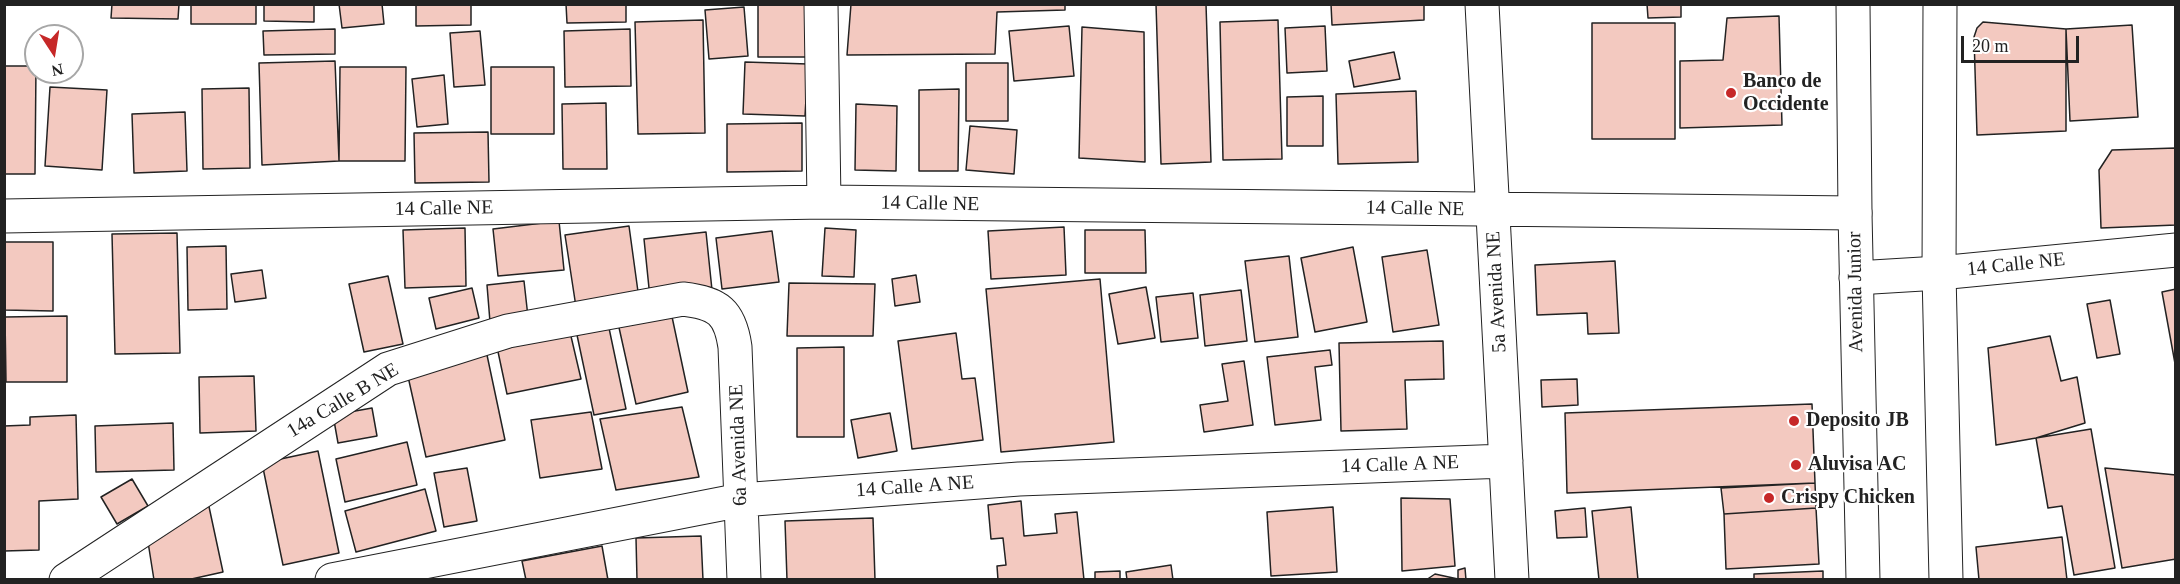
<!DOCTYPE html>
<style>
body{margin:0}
#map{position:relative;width:2180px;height:584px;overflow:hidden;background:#fff;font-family:Georgia,serif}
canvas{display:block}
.frame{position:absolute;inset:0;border:6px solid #222;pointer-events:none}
.north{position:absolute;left:24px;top:24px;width:60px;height:60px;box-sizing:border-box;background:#fff;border:2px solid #a7a7a7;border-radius:50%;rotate:168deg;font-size:16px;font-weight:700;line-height:24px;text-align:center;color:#222}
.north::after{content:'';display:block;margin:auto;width:21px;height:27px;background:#c62828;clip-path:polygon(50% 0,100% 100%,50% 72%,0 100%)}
.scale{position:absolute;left:1961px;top:36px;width:118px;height:27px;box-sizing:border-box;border:3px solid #222;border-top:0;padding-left:8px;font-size:18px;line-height:21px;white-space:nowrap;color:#222;-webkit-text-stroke:4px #fff;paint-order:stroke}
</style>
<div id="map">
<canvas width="2180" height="584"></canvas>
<div class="frame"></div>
<div class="north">N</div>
<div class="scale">20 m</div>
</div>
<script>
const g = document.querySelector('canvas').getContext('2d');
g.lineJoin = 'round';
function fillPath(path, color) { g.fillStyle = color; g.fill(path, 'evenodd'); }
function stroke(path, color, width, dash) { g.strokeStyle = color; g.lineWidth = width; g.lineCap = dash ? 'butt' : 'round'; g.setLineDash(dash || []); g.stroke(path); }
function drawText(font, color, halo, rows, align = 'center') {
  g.font = font + ' Georgia,serif'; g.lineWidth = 4.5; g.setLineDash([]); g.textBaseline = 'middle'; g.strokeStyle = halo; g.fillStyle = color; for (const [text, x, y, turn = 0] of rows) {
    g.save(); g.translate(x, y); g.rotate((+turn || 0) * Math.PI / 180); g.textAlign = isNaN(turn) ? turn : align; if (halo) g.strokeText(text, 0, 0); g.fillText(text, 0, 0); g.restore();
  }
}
const building = new Path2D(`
 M 112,4 L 179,4 L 178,19 L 111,18 Z
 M 191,4 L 256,4 L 256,24 L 191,24 Z
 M 264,4 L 314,4 L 314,22 L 264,21 Z
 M 339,4 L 382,4 L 384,24 L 342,28 Z
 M 416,4 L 471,4 L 471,25 L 416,26 Z
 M 566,4 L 626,4 L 626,22 L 567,23 Z
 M 758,4 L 817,4 L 817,57 L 758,57 Z
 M 851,4 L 1065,4 L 1065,10 L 997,12 L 995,54 L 847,55 Z
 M 1156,4 L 1206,4 L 1211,162 L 1161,164 Z
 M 1331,4 L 1424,4 L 1424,20 L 1332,25 Z
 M 1647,4 L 1681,4 L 1681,17 L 1648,18 Z
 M 744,7 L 748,56 L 709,59 L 705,10 Z
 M 1779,16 L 1782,125 L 1680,128 L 1680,61 L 1723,60 L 1727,18 Z
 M 703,20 L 705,133 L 638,134 L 635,22 Z
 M 1278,20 L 1282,159 L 1223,160 L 1220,22 Z
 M 1983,22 L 2066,29 L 2066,131 L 1977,135 L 1974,37 L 1977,28 Z
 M 1592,23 L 1675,23 L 1675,139 L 1592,139 Z
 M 2132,25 L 2138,117 L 2070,121 L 2066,29 Z
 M 1069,26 L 1074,76 L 1014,81 L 1009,31 Z
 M 1325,26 L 1327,71 L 1287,73 L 1285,28 Z
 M 1082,27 L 1144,32 L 1145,162 L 1079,158 Z
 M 335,29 L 335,54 L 264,55 L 263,31 Z
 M 630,29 L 631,86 L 565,87 L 564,31 Z
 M 480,31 L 485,85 L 454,87 L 450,33 Z
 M 1394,52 L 1400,79 L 1354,87 L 1349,61 Z
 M 335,61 L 339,161 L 262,165 L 259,63 Z
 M 745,62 L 808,64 L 805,116 L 743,114 Z
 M 966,63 L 1008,63 L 1008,121 L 966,121 Z
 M 4,66 L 36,66 L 35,174 L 4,174 Z
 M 340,67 L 406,67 L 405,161 L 339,161 Z
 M 491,67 L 554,67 L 554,134 L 491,134 Z
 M 444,75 L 448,124 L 417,127 L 412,79 Z
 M 50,87 L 107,90 L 102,170 L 45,166 Z
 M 249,88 L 250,168 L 203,169 L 202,89 Z
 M 959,89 L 958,171 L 919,171 L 919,90 Z
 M 1416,91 L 1418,162 L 1338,164 L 1336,94 Z
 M 1323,96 L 1323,146 L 1287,146 L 1287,97 Z
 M 606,103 L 607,169 L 563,169 L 562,104 Z
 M 856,104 L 897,106 L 896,171 L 855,170 Z
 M 185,112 L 187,171 L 134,173 L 132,114 Z
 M 802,123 L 802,171 L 727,172 L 727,124 Z
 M 970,126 L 1017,130 L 1014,174 L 966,170 Z
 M 488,132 L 489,182 L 415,183 L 414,133 Z
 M 2176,148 L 2176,225 L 2101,228 L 2099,170 L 2112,150 Z
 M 559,221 L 564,270 L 498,276 L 493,229 Z
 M 629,226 L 639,299 L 576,307 L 565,235 Z
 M 1064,227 L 1066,275 L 991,279 L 988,231 Z
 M 465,228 L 466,286 L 405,288 L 403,230 Z
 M 825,228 L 856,230 L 854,277 L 822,276 Z
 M 1085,230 L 1145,230 L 1146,273 L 1085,273 Z
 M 772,231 L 779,282 L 722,289 L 716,238 Z
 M 706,232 L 712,290 L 650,298 L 644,239 Z
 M 177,233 L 180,353 L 115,354 L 112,234 Z
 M 5,242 L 53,242 L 53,311 L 4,310 Z
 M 226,246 L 227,309 L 188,310 L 187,247 Z
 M 1353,247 L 1367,322 L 1315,332 L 1301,258 Z
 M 1427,250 L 1439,325 L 1393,332 L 1382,257 Z
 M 1289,256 L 1298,337 L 1255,342 L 1245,261 Z
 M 1615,261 L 1619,333 L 1588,334 L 1587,313 L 1537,315 L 1535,265 Z
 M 262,270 L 266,298 L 235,302 L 231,274 Z
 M 916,275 L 920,302 L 895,306 L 892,279 Z
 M 388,276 L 403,344 L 364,352 L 349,284 Z
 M 1100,279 L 1114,442 L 1001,452 L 986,289 Z
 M 524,281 L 528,317 L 490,322 L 487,285 Z
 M 789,283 L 875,284 L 873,336 L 787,336 Z
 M 1146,287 L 1155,338 L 1118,344 L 1109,294 Z
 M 472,288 L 479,318 L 436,329 L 429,298 Z
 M 2176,289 L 2176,369 L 2162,292 Z
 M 1241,290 L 1247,341 L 1205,346 L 1200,295 Z
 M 1193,293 L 1198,338 L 1161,342 L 1156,297 Z
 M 2110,300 L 2120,354 L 2097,358 L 2087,304 Z
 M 671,312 L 688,392 L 636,404 L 618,323 Z
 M 67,316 L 67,382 L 6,382 L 5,317 Z
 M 609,328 L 626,409 L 594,415 L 577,335 Z
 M 570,332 L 581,379 L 507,394 L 497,347 Z
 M 956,333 L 962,379 L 975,378 L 983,440 L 912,449 L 898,341 Z
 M 2050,336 L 2061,381 L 2077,377 L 2085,423 L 2036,438 L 1996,445 L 1988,348 Z
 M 1443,341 L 1444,379 L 1405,380 L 1407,429 L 1341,431 L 1339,343 Z
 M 844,347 L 844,437 L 797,437 L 797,348 Z
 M 1330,350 L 1332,365 L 1315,367 L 1321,420 L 1275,425 L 1267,357 Z
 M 487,355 L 505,440 L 426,457 L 407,372 Z
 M 1244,361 L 1253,425 L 1204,432 L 1200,405 L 1228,401 L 1222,364 Z
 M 254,376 L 256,431 L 200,433 L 199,377 Z
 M 1577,379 L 1578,405 L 1542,407 L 1541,380 Z
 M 1812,404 L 1815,483 L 1567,493 L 1565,413 Z
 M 682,407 L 699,477 L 616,490 L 600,419 Z
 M 372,408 L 377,436 L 338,443 L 333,415 Z
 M 591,412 L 602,469 L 540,478 L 531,420 Z
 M 890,413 L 897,451 L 858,458 L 851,420 Z
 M 76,415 L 78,499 L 39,501 L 39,550 L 4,551 L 4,426 L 30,425 L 30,417 Z
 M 173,423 L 174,470 L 96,472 L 95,426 Z
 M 2091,429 L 2115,568 L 2074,575 L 2062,506 L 2048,508 L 2036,438 Z
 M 407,442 L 417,485 L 345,502 L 336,459 Z
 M 318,451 L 339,553 L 283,565 L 262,463 Z
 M 467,468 L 477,521 L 444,527 L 434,473 Z
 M 2105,468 L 2176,475 L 2176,559 L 2122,568 Z
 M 132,479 L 148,506 L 117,524 L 101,497 Z
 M 1815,483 L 1816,508 L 1724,514 L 1721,488 Z
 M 425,489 L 436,531 L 356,552 L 345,511 Z
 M 1401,498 L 1450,499 L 1455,566 L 1402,571 Z
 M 1021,501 L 1024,536 L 1057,533 L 1055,514 L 1077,512 L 1084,580 L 998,580 L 997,566 L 1006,565 L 1003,538 L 991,539 L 988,505 Z
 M 208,502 L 223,572 L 187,580 L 154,580 L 148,542 Z
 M 1333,507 L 1337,572 L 1271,576 L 1267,512 Z
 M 1631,507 L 1638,580 L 1599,580 L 1592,511 Z
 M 1585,508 L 1587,537 L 1557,538 L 1555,511 Z
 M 1816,508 L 1819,564 L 1726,569 L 1724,514 Z
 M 873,518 L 875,580 L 787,580 L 785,521 Z
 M 701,536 L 703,580 L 637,580 L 636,538 Z
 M 2062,537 L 2067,580 L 1979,580 L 1976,547 Z
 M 602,546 L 608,580 L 526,580 L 522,561 Z
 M 1171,565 L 1173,580 L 1127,580 L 1126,572 Z
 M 1465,568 L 1466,580 L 1426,580 L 1435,574 L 1458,579 L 1458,570 Z
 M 1120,571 L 1120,580 L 1095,580 L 1095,572 Z
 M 1823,571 L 1823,580 L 1754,580 L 1754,574 Z`);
fillPath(building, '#f3c9c0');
stroke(building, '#222', 1.5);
const street = new Path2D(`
 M 821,4 L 824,202
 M 1482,4 L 1512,580
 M 4,216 L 824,202 L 1855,213
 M 1856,278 L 1939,273 L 2176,250
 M 66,580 L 388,369 L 508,331 L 683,299 C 718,303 730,312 735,347 L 744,580
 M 332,580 L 741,500 L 1019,479 L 1506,461`);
const secondary = new Path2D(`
 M 1853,4 L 1855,213 L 1863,580
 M 1940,4 L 1939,273 L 1946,580`);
stroke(street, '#222', 35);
stroke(secondary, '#222', 35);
stroke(street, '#fff', 33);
stroke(secondary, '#fff', 33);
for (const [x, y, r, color] of [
 [1731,93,6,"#c62828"],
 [1794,421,6,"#c62828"],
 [1796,465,6,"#c62828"],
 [1769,498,6,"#c62828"]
]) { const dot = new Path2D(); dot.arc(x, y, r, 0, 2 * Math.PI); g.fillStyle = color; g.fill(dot); stroke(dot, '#fff', 2); }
drawText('bold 20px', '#222', '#fff', [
 ["Banco de",1743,82],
 ["Occidente",1743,105],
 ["Deposito JB",1806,421],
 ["Aluvisa AC",1808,465],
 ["Crispy Chicken",1781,498]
], 'left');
drawText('20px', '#222', '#fff', [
 ["14 Calle NE",930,204,1],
 ["14 Calle NE",444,209,-1],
 ["14 Calle NE",1415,209,1],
 ["14 Calle NE",2016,265,-6],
 ["5a Avenida NE",1497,292,-93],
 ["Avenida Junior",1856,292,-91],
 ["14a Calle B NE",343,401,-31],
 ["6a Avenida NE",739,445,-92],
 ["14 Calle A NE",1400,465,-2],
 ["14 Calle A NE",915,487,-4]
]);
</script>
